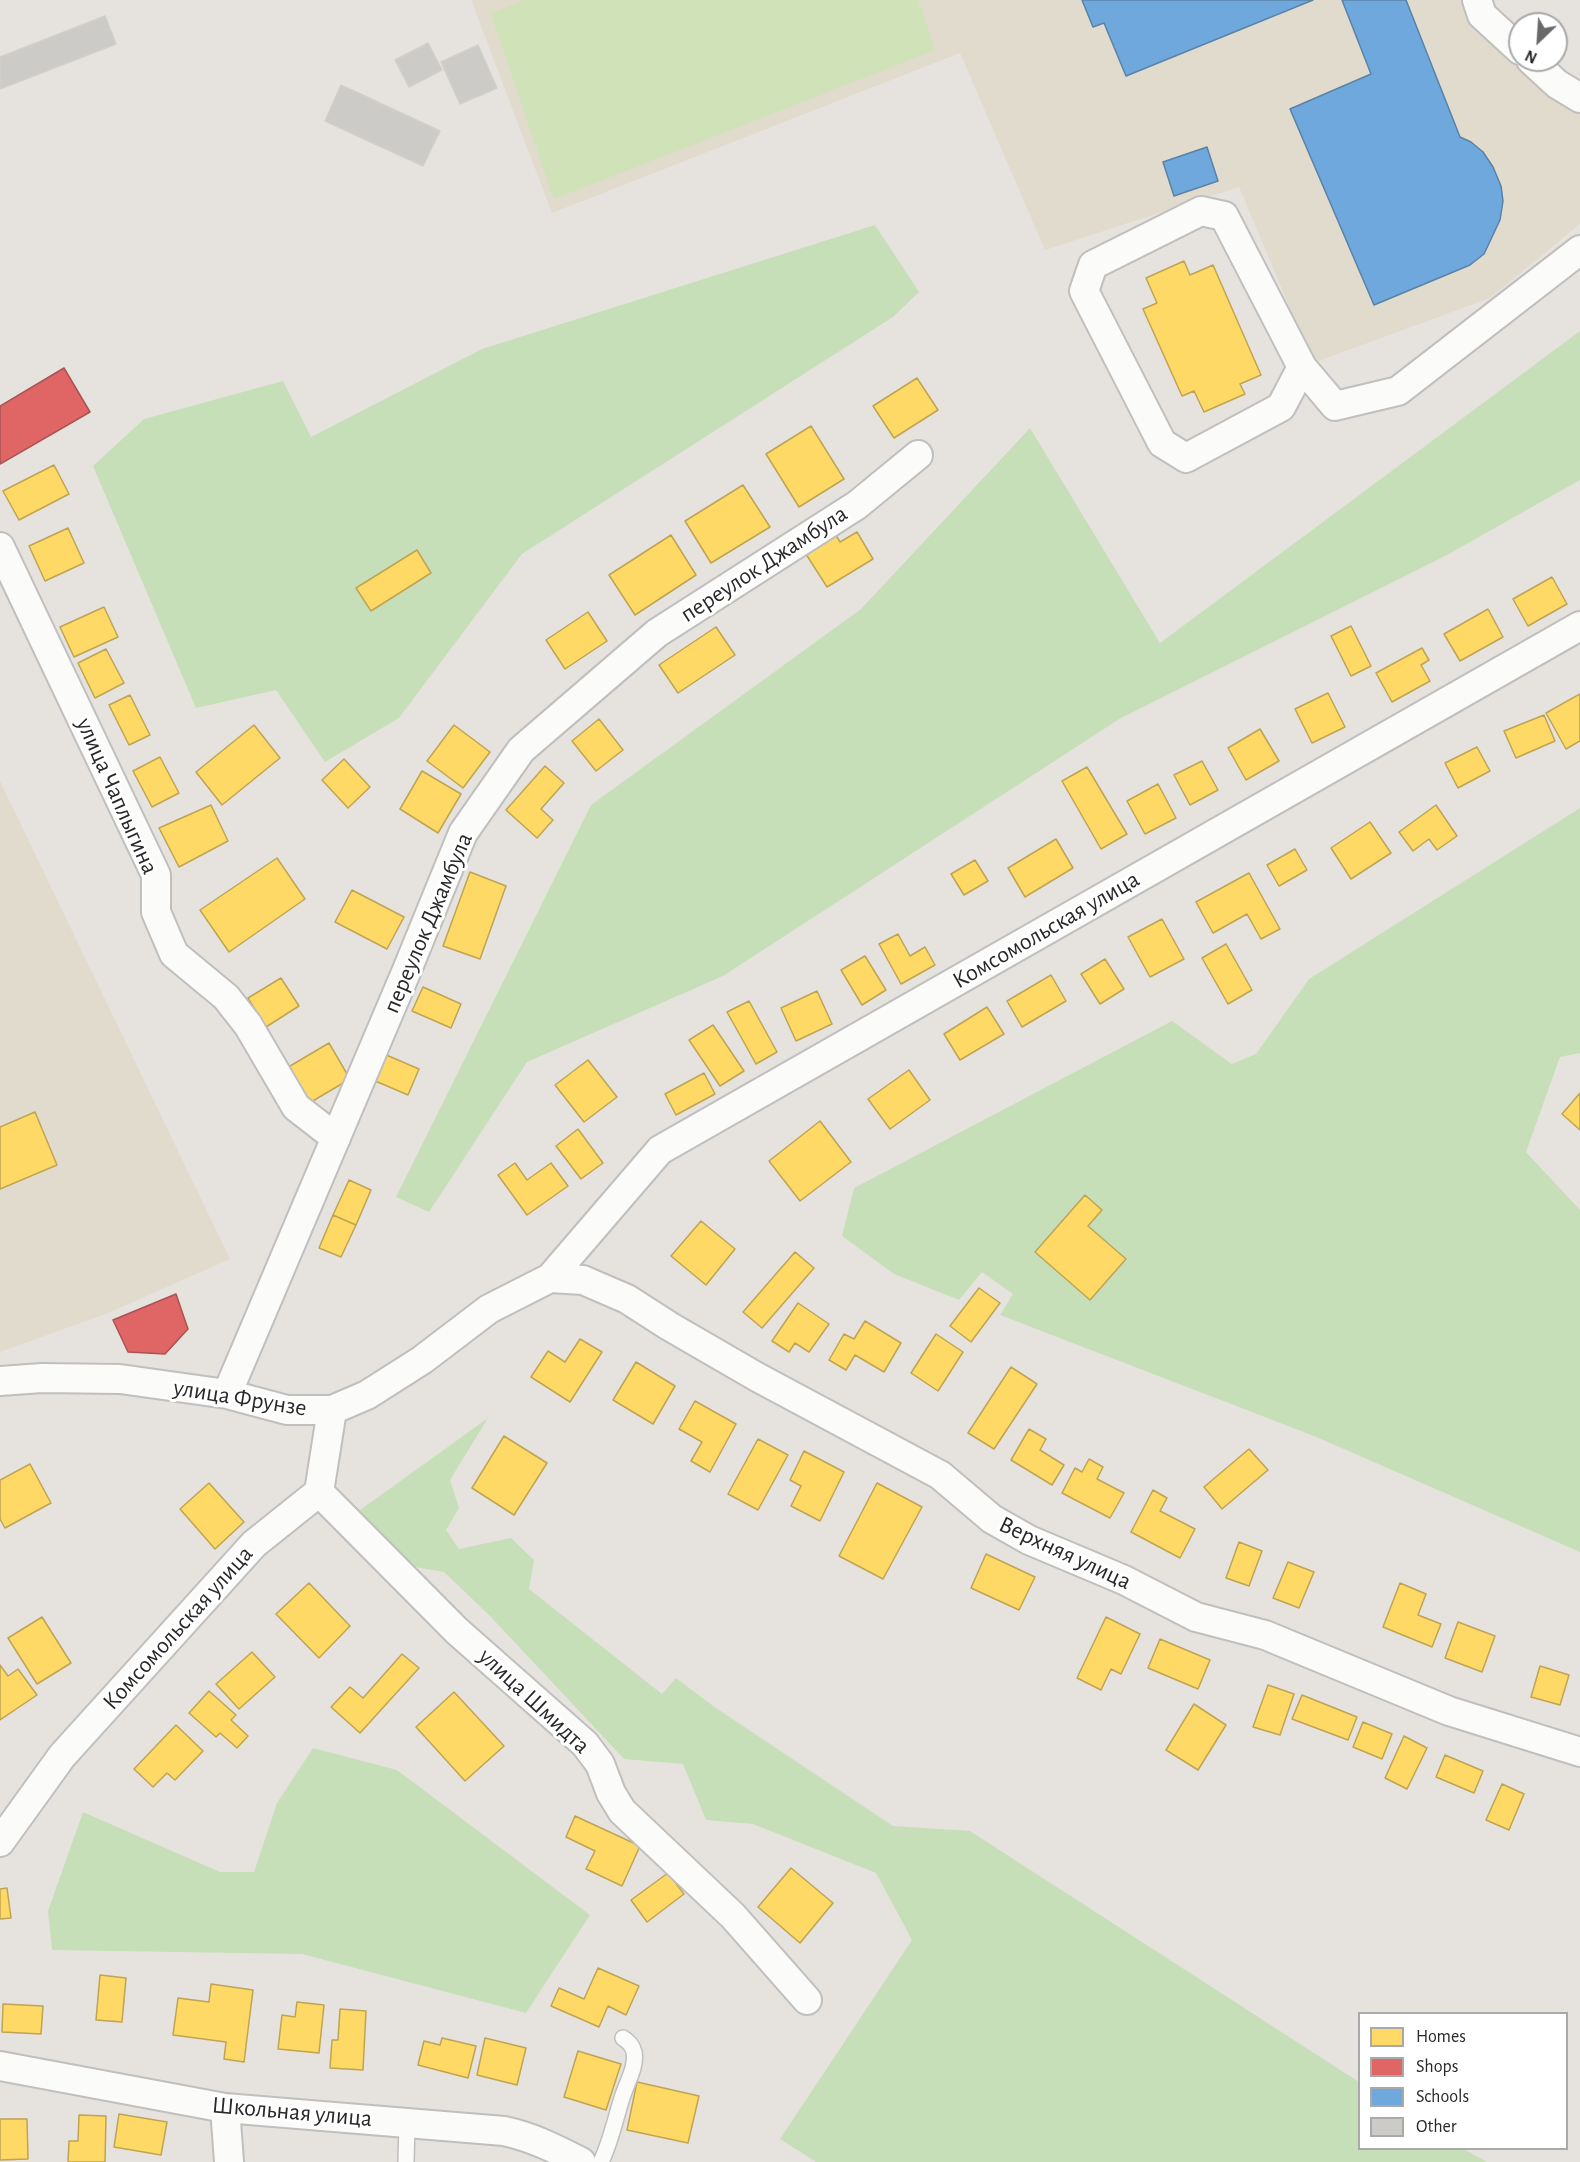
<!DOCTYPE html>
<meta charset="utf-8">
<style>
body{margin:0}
#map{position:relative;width:1580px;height:2162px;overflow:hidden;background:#e6e3de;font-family:"Alegreya Sans",sans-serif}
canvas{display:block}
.legend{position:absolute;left:1358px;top:2012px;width:210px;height:138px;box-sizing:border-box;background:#fff;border:2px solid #a9a9a9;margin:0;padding:8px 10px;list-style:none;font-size:18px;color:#282828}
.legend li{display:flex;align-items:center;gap:12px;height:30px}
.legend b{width:30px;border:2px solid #a9a9a9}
.north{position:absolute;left:1508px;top:12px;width:60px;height:60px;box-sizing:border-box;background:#fff;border:2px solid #a9a9a9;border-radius:50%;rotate:205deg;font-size:16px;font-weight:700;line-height:24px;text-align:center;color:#282828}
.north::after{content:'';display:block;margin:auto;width:21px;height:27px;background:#6a6968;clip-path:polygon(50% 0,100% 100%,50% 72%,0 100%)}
</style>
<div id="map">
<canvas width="1580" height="2162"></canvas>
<ul class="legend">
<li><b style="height:16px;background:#ffd966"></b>Homes</li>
<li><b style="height:16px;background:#e06666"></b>Shops</li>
<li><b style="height:16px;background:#6fa8dc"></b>Schools</li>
<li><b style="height:16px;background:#cdcbc7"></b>Other</li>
</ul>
<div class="north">N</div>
</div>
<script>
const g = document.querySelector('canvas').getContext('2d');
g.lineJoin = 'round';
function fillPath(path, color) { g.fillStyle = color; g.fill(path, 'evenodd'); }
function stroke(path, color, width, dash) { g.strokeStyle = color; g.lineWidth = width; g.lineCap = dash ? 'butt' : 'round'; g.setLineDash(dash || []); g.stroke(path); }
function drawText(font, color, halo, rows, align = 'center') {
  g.font = font + ' "Alegreya Sans",sans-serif'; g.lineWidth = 6; g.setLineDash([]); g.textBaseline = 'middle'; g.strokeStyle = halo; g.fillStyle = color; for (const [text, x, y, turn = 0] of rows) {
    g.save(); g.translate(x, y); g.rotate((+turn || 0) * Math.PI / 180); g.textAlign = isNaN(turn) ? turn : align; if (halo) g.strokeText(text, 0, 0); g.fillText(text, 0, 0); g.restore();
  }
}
fillPath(new Path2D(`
 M 471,0 L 1461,0 L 1523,68 L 1580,106 L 1580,224 L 1490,298 L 1313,363 L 1239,187 L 1045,250 L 960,53 L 552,213 Z
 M 0,781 L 230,1259 L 108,1313 L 0,1352 Z`), '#e0dbcd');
fillPath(new Path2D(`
 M 875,225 L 919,292 L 893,317 L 522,554 L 399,718 L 325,762 L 276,690 L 196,708 L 93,466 L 144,419 L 283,381 L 311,437 L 482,349 Z
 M 1580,331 L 1580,480 L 1447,555 L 1121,718 L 723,976 L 527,1062 L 429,1212 L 396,1197 L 591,805 L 861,609 L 1030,428 L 1160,643 Z
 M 1580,808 L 1580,1053 L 1560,1057 L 1526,1152 L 1580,1210 L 1580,1552 L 1314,1436 L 1000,1315 L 1013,1294 L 982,1272 L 959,1300 L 894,1274 L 842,1236 L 854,1188 L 1172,1021 L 1232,1064 L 1256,1054 L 1309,979 Z
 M 488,1418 L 450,1480 L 459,1508 L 446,1530 L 459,1549 L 511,1538 L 534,1560 L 529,1589 L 662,1694 L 676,1678 L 716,1708 L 893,1826 L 970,1831 L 1359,2082 L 1360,2148 L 1464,2149 L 1487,2162 L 816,2162 L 780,2139 L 912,1940 L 876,1873 L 753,1824 L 706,1820 L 683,1764 L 624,1759 L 490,1616 L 444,1572 L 410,1566 L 356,1513 Z
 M 313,1748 L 397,1770 L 590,1915 L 526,2013 L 302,1954 L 52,1950 L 48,1911 L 83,1812 L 220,1872 L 254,1872 L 277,1803 Z`), '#c7dfb9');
fillPath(new Path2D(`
 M 524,0 L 918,0 L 935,50 L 554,199 L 491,14 Z`), '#cfe2b8');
const homes = new Path2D(`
 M 1184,261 L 1190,275 L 1213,265 L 1261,375 L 1240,384 L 1245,394 L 1204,412 L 1194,391 L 1182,396 L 1143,309 L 1157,303 L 1146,278 Z
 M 917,378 L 938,410 L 894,438 L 873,406 Z
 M 811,426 L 844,479 L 799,507 L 766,454 Z
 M 54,465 L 69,494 L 19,520 L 3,491 Z
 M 743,485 L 770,527 L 711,563 L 685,521 Z
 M 68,528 L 84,563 L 45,581 L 29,546 Z
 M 834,532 L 840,542 L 857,532 L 873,559 L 827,587 L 804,551 Z
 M 671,535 L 696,575 L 635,615 L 609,575 Z
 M 417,550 L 431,573 L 371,611 L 356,588 Z
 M 1552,577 L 1567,604 L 1528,626 L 1513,599 Z
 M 104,607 L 118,637 L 74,657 L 60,627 Z
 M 1488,609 L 1503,637 L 1460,661 L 1444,634 Z
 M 588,612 L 607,641 L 565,669 L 546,640 Z
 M 1351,626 L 1371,666 L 1351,676 L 1331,636 Z
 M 716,627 L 735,655 L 678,693 L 659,665 Z
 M 1422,648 L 1429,660 L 1421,665 L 1430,681 L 1392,702 L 1376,673 Z
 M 106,649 L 124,683 L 95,698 L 78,663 Z
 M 1328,693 L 1345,727 L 1312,743 L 1295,709 Z
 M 1580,694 L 1580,741 L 1566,749 L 1546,713 Z
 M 130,695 L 150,735 L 129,745 L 109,705 Z
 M 1544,715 L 1555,741 L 1516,758 L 1504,731 Z
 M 599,719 L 623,750 L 596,771 L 572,741 Z
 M 254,725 L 280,758 L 222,805 L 196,772 Z
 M 454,725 L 490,752 L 463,788 L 427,761 Z
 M 1260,729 L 1279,761 L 1246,780 L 1228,748 Z
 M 1477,747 L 1490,771 L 1458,788 L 1445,763 Z
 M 160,757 L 179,793 L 152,807 L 133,771 Z
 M 344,759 L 370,787 L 348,808 L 322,780 Z
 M 1202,761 L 1218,790 L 1190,805 L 1174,775 Z
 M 545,766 L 564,783 L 541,809 L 553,820 L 537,838 L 506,810 Z
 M 1087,767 L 1127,834 L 1101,849 L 1062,781 Z
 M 422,771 L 461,794 L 438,833 L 400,809 Z
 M 1158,784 L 1176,818 L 1145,834 L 1127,801 Z
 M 211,805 L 228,841 L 179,867 L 159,828 Z
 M 1436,805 L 1457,836 L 1437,850 L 1429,839 L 1413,851 L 1399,832 Z
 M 1370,822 L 1391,853 L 1351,879 L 1331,848 Z
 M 1056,839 L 1073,868 L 1025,897 L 1008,868 Z
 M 1295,849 L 1307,870 L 1279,886 L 1267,865 Z
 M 277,858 L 305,899 L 229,952 L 200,910 Z
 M 975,860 L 988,881 L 964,895 L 951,874 Z
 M 470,872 L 506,886 L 480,959 L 443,946 Z
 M 1249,873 L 1280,929 L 1261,939 L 1247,914 L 1213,933 L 1196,902 Z
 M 352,890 L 404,917 L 387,949 L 335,922 Z
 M 1162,919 L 1184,959 L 1150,977 L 1128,937 Z
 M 898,934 L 910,956 L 925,947 L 935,965 L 901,984 L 879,944 Z
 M 1226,944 L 1252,990 L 1228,1004 L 1202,958 Z
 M 865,956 L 886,990 L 862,1005 L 841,970 Z
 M 1105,959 L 1124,989 L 1100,1004 L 1081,974 Z
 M 1051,975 L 1066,1001 L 1022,1027 L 1007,1001 Z
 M 281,978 L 299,1006 L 266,1027 L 248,998 Z
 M 423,987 L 461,1004 L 451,1028 L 412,1011 Z
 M 817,991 L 832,1024 L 796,1041 L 781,1008 Z
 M 749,1001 L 777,1052 L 756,1064 L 727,1012 Z
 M 987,1007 L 1004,1034 L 960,1060 L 944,1034 Z
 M 713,1025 L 744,1071 L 720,1086 L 689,1040 Z
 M 329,1043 L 350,1079 L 306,1105 L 285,1069 Z
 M 384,1054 L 419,1069 L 408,1095 L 373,1080 Z
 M 588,1060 L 617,1097 L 584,1122 L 555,1085 Z
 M 909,1070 L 930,1100 L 890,1129 L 868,1099 Z
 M 704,1073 L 715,1094 L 676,1115 L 665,1094 Z
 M 1580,1093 L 1580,1130 L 1562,1114 Z
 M 35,1112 L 57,1165 L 0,1189 L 0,1127 Z
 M 820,1121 L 851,1162 L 800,1201 L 769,1161 Z
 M 578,1129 L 603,1163 L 581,1179 L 556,1146 Z
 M 515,1163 L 527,1180 L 551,1163 L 568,1186 L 527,1215 L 498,1175 Z
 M 349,1180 L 371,1190 L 356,1225 L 333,1215 Z
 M 1085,1195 L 1102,1210 L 1088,1226 L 1126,1259 L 1090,1300 L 1035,1252 Z
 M 333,1215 L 356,1225 L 341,1257 L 319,1248 Z
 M 701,1221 L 735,1249 L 706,1285 L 671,1256 Z
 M 795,1252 L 814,1268 L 762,1328 L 743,1312 Z
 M 979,1288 L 1000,1303 L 971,1342 L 950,1326 Z
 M 798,1303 L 829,1324 L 809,1352 L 795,1343 L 789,1352 L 772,1341 Z
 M 865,1321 L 901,1343 L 884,1372 L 855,1355 L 846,1370 L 829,1360 L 844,1334 L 854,1339 Z
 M 936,1334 L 963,1352 L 938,1391 L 911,1373 Z
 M 580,1339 L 602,1352 L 570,1402 L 531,1377 L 548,1351 L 565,1362 Z
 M 636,1362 L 675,1386 L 653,1424 L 613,1400 Z
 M 1011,1367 L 1037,1384 L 994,1449 L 968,1433 Z
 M 695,1401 L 736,1424 L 710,1472 L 691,1461 L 702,1442 L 679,1429 Z
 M 1029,1429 L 1046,1439 L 1040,1450 L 1064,1465 L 1052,1485 L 1011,1460 Z
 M 504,1436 L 547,1463 L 514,1515 L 472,1488 Z
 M 758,1439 L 788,1455 L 758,1510 L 728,1494 Z
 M 1249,1449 L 1268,1470 L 1222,1509 L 1204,1487 Z
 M 804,1451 L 844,1472 L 820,1521 L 791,1506 L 801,1486 L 790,1480 Z
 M 1089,1459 L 1103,1467 L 1097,1479 L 1124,1493 L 1110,1518 L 1062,1493 L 1075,1468 L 1082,1472 Z
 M 30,1464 L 51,1503 L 5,1528 L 0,1519 L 0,1480 Z
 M 209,1483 L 244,1522 L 215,1549 L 180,1509 Z
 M 877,1483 L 922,1507 L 883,1579 L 839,1556 Z
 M 1153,1490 L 1167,1498 L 1160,1511 L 1195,1529 L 1180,1558 L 1131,1532 Z
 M 1239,1542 L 1262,1551 L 1249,1586 L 1226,1578 Z
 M 986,1554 L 1035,1577 L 1019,1610 L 971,1588 Z
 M 1288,1562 L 1314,1572 L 1299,1608 L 1273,1598 Z
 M 309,1583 L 350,1626 L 319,1658 L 276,1614 Z
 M 1400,1583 L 1426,1594 L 1418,1615 L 1441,1624 L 1432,1647 L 1383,1627 Z
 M 42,1617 L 71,1663 L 37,1684 L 8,1638 Z
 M 1106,1617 L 1140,1634 L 1121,1674 L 1111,1669 L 1101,1690 L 1077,1678 Z
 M 1458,1622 L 1495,1636 L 1482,1672 L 1445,1658 Z
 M 1160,1639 L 1210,1660 L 1198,1689 L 1148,1668 Z
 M 252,1652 L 275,1677 L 239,1709 L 216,1684 Z
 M 402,1654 L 419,1668 L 360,1733 L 331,1707 L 350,1687 L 363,1698 Z
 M 0,1665 L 8,1676 L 18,1669 L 37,1695 L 0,1720 Z
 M 1540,1666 L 1569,1675 L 1560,1705 L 1531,1697 Z
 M 1268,1685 L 1294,1694 L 1280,1735 L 1253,1727 Z
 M 209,1691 L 236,1715 L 231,1720 L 248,1736 L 237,1748 L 220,1733 L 216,1737 L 189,1713 Z
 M 454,1692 L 504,1746 L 465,1781 L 416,1727 Z
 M 1302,1695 L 1357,1717 L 1348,1740 L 1292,1719 Z
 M 1194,1704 L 1226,1725 L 1198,1770 L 1166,1750 Z
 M 1363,1722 L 1392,1734 L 1382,1759 L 1353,1747 Z
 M 176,1725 L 203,1751 L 175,1780 L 167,1773 L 153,1787 L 134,1769 Z
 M 1404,1736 L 1427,1748 L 1407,1789 L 1385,1778 Z
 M 1445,1755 L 1483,1771 L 1474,1793 L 1436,1777 Z
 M 1502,1784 L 1524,1794 L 1509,1830 L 1486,1820 Z
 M 575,1816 L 640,1846 L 622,1886 L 586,1869 L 595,1851 L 566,1837 Z
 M 791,1868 L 833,1903 L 800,1943 L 758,1907 Z
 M 668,1873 L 684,1894 L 647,1922 L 631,1900 Z
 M 7,1888 L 11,1918 L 0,1919 L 0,1889 Z
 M 598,1968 L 639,1986 L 626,2015 L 608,2006 L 599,2027 L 551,2006 L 559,1988 L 584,1999 Z
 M 100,1975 L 126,1978 L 122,2022 L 96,2020 Z
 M 211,1984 L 253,1990 L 244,2062 L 224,2059 L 226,2042 L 173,2035 L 178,1998 L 209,2002 Z
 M 297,2002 L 324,2005 L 319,2053 L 278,2049 L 282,2015 L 295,2017 Z
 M 3,2004 L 43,2006 L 41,2034 L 2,2032 Z
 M 340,2009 L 366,2011 L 363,2070 L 330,2068 L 332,2040 L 338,2040 Z
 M 442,2038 L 476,2046 L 468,2078 L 418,2065 L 424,2041 L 440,2045 Z
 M 485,2038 L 526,2048 L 517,2085 L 477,2075 Z
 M 578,2051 L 621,2064 L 606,2110 L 564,2097 Z
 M 637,2082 L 699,2096 L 688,2143 L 627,2130 Z
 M 119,2114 L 167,2122 L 161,2155 L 114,2147 Z
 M 79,2115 L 106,2116 L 105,2162 L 68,2162 L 69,2141 L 78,2141 Z
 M 0,2119 L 27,2119 L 28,2159 L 0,2160 Z`);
fillPath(homes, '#ffd966');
stroke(homes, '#bea453', 1.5);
const shops = new Path2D(`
 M 64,368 L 90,412 L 0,464 L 0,406 Z
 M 176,1294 L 188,1329 L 165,1354 L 128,1352 L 113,1320 Z`);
fillPath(shops, '#e06666');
stroke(shops, '#a95353', 1.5);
const schools = new Path2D(`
 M 1082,0 L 1313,0 L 1126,76 L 1104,23 L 1093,27 Z
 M 1342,0 L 1406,0 L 1460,137 L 1471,142 L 1483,152 L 1493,167 L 1501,186 L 1503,201 L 1500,220 L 1484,254 L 1470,265 L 1374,305 L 1290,109 L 1371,74 Z
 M 1207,147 L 1218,181 L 1174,196 L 1163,162 Z`);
fillPath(schools, '#6fa8dc');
stroke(schools, '#5a82a6', 1.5);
const building = new Path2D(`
 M 105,16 L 116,44 L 0,89 L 0,57 Z
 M 428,43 L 442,70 L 409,87 L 395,60 Z
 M 478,45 L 497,88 L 460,104 L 441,62 Z
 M 341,85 L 440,131 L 423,166 L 325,121 Z`);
fillPath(building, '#cdcbc7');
stroke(building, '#d1cfca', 1.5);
const lane = new Path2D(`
 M 406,2162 L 407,2123
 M 601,2162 C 611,2141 615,2120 622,2098 C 626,2084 637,2067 634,2052 C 632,2045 629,2042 623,2038`);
const street = new Path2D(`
 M 1477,0 L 1482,15 L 1520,50
 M 1531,60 L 1557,84 L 1580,98
 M 1302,367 L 1281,407 L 1186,458 L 1162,443 L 1084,291 L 1093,265 L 1201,211 L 1224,216 L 1302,367 L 1335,406 L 1398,391 L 1580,250
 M 0,547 L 156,875 L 156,912 L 174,954 L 226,997 L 248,1025 L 296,1107 L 336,1138
 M 550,1278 L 583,1280 L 627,1299 L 669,1326 L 757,1377 L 940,1475 L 992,1519 L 1029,1540 L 1124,1580 L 1196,1617 L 1265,1635 L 1449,1711 L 1580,1752
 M 0,1381 L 42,1378 L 120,1379 L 227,1394 L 287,1410 L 332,1410 L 367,1395 L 422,1360 L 489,1309 L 550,1278 L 660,1150 L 1580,626
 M 227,1394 L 407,970 L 463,833 L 521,750 L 657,633 L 857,505 L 918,455
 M 319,1492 L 457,1631 L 585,1744 L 600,1764 L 611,1793 L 622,1811 L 733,1916 L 807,2000
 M 0,1842 L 62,1756 L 254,1544 L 319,1492 L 332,1410
 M 0,2066 L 225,2108 L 504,2131 C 532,2137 556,2149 581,2162
 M 225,2108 L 229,2162`);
stroke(lane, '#c0bfbf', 18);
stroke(street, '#c0bfbf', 32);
stroke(lane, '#fbfbfa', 15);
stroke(street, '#fbfbfa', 28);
drawText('24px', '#282828', '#fff', [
 ["переулок Джамбула",764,564,-33],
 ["улица Чаплыгина",117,796,66],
 ["переулок Джамбула",428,923,-67],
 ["Комсомольская улица",1046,930,-30],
 ["улица Фрунзе",240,1398,9],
 ["Верхняя улица",1065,1553,25],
 ["Комсомольская улица",178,1628,-48],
 ["улица Шмидта",534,1701,43],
 ["Школьная улица",292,2112,5]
]);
</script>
